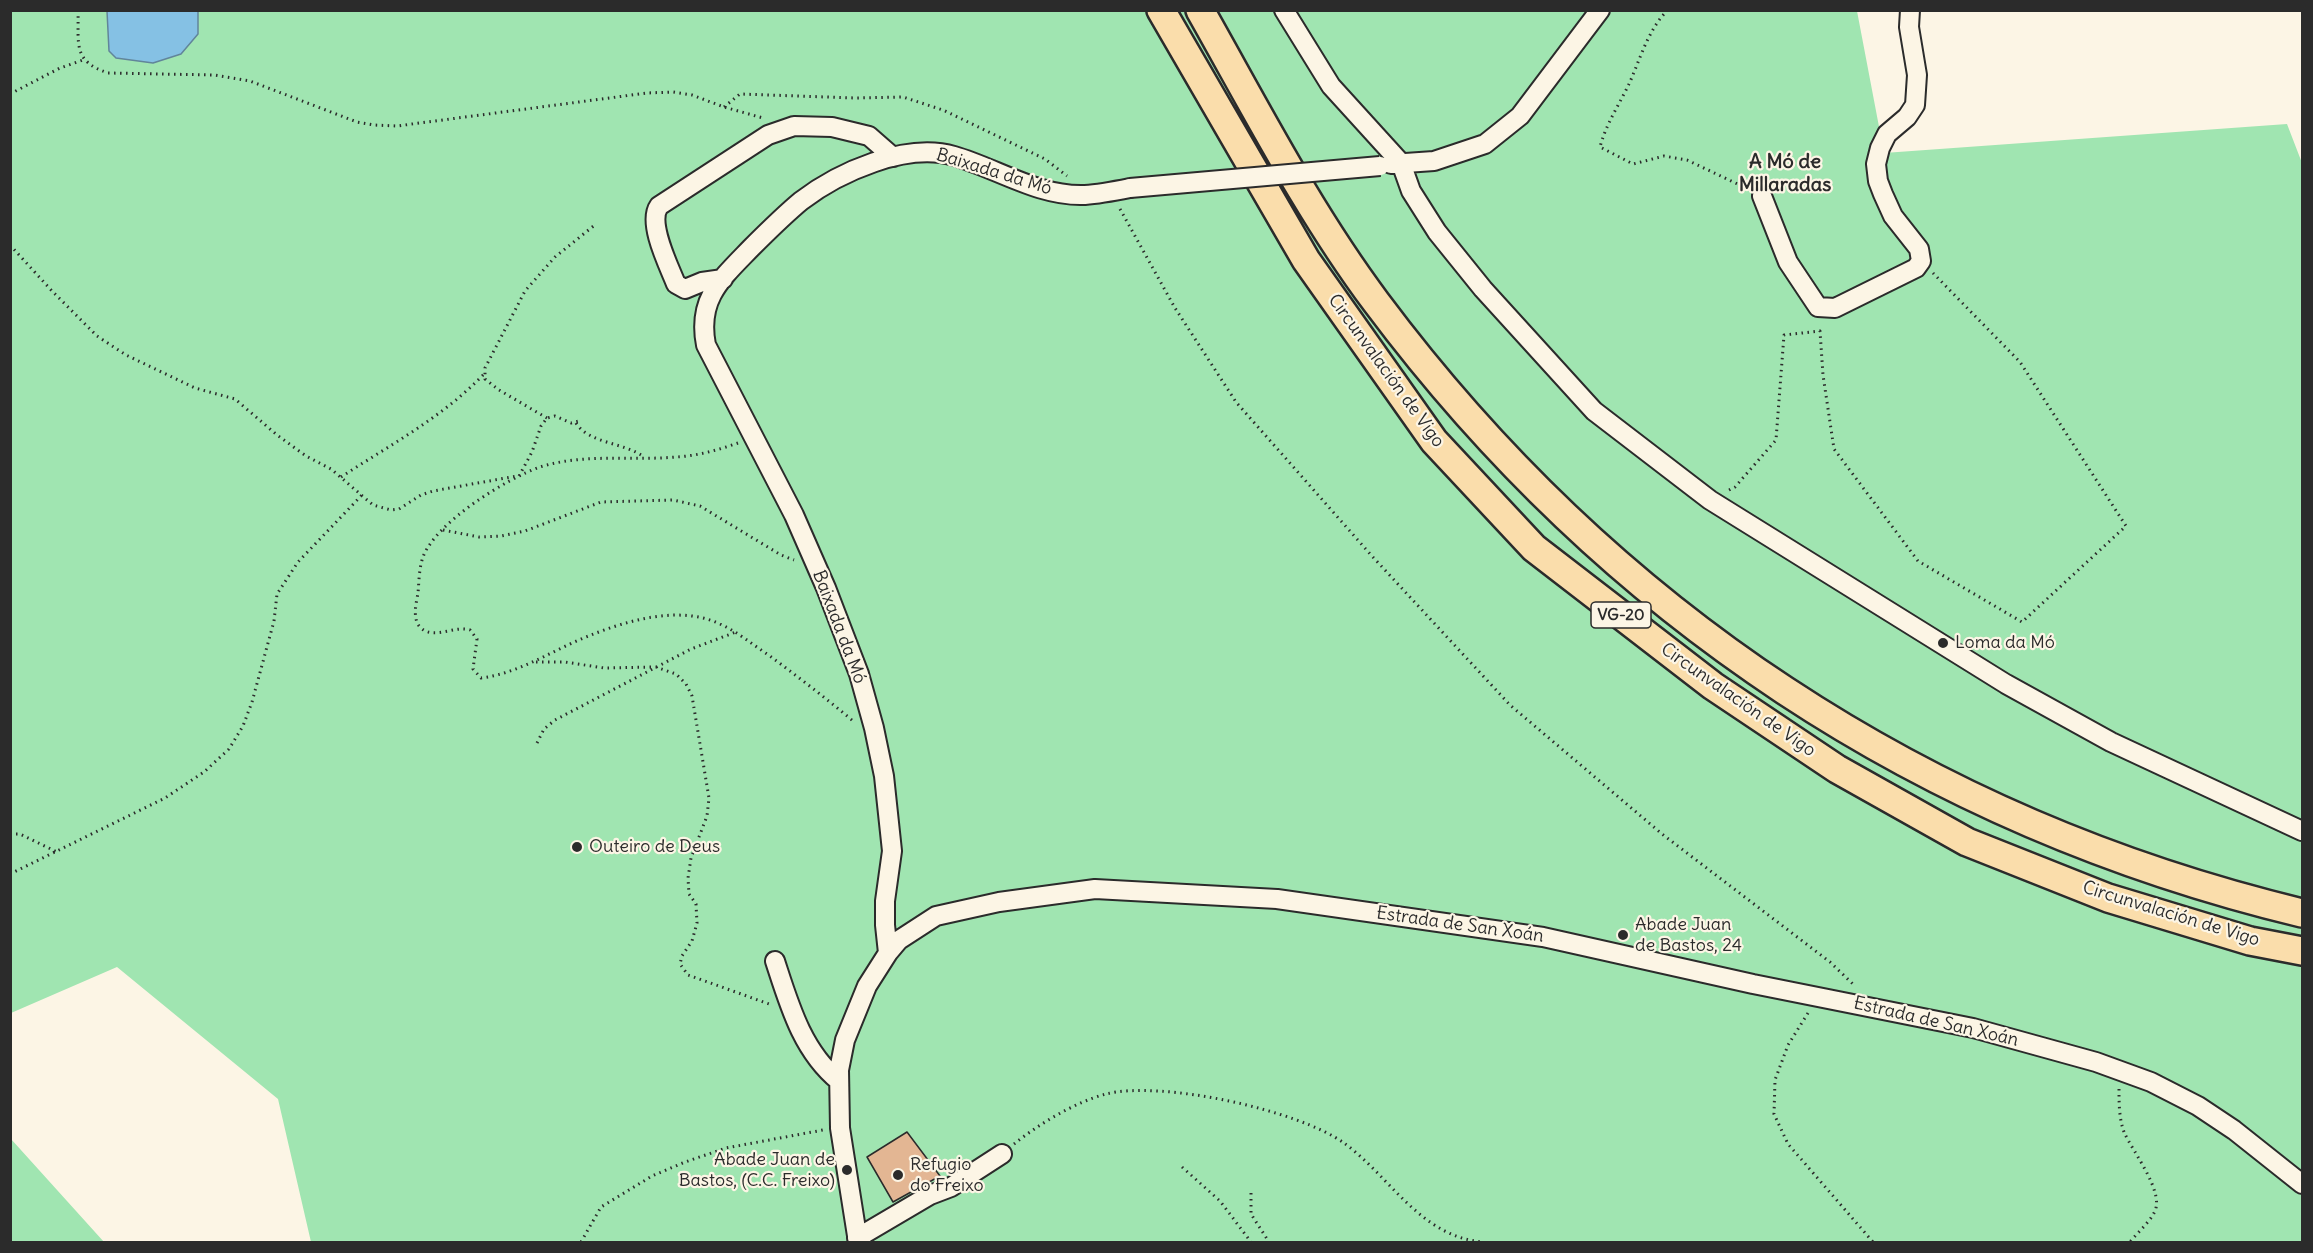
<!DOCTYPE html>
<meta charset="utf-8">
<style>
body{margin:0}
#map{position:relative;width:2313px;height:1253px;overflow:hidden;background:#fcf5e5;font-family:Delius,sans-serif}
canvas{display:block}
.frame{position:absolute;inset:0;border:12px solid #2b2b2b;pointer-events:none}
</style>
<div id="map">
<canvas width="2313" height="1253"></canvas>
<div class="frame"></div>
</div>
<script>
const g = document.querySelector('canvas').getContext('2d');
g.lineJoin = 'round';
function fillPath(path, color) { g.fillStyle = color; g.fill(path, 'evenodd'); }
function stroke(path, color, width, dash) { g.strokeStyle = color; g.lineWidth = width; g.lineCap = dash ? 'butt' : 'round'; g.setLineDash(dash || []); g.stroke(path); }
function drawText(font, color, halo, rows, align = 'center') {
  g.font = font + ' Delius,sans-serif'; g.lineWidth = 4.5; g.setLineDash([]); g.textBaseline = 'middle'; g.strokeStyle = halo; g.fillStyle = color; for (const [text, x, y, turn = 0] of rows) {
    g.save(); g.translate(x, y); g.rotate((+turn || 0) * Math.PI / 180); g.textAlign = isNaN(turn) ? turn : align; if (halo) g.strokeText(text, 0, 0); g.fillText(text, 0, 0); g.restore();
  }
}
fillPath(new Path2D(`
 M 11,11 L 1857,11 L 1884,153 L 2287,124 L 2302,163 L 2302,1242 L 311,1242 L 278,1099 L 117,967 L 11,1013 Z
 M 11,1139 L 104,1242 L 11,1242 Z`), '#a0e5b1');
const water = new Path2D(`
 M 107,11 L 198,11 L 198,34 L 181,54 L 153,63 L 116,58 L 109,51 Z`);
fillPath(water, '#85c1e4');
stroke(water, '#61859a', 1.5);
const building = new Path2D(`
 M 907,1132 L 940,1176 L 893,1202 L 867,1157 Z`);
fillPath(building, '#e3b693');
stroke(building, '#2b2b2b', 1.5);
const minor = new Path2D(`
 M 1284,10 L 1331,86 L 1401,163 L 1411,191 L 1437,232 L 1483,289 L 1594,411 L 1710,500 L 2006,684 L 2111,742 L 2302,831
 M 1391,164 L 1434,161 L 1485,144 L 1520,116 L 1600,10
 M 1762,196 L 1788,262 L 1818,307 L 1835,308 L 1916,268 L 1921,261 L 1919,249 L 1893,216 L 1883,194 L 1878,181 L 1876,164 L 1880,148 L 1887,134 L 1907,117 L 1915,105 L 1917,75 L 1909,27 L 1910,10
 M 723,279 L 702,282 L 685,289 L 676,284 C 669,266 647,223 659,206 L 768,135 L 794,126 L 832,127 L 869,136 L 893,157
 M 888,953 L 885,925 L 885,901 L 892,851 L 884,776 L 874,728 L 859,674 L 826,588 L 794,515 L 706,345 C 697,299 721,279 751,248 C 767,232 783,216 801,201 C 839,172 906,142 954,156 C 996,168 1039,197 1085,195 C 1100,194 1115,191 1130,188
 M 775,961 C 789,1004 802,1051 839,1081
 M 857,1238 L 930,1195 L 951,1187 L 1002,1154
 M 858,1242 L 840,1128 L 839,1070 L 845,1040 L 867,986 L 888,953 L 899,940 L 936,916 L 999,902 L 1095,889 L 1277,899 L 1543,937 L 1753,984 L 1973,1028 L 2096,1062 L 2151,1082 L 2198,1106 L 2234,1130 L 2302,1184`);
const highway = new Path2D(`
 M 1161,10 L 1306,260 L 1434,441 L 1534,548 L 1713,686 L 1837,769 L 1967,842 L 2108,898 L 2250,941 L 2302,951
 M 1200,10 C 1256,109 1308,211 1376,302 C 1609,614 1924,822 2302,913`);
stroke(minor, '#2b2b2b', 22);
stroke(highway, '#2b2b2b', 32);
stroke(new Path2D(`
 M 78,10 C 79,44 72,61 108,73 L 214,75 L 250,81 L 357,122 L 374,125 L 397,126 L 647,93 L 673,92 L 692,95 L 724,107 L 763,118
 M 1668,10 C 1648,29 1640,60 1629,84 C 1619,105 1606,124 1600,147 L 1633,164 L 1664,156 L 1687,160 L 1748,189
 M 10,94 L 60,68 L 83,60
 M 724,107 L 740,94 L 855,98 L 903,97 L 943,110 L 1045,159 L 1067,176
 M 1120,209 L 1175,308 L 1236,402 L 1371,555 L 1510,705 L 1662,834 L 1830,962 L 1855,986
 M 10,245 L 52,291 L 97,336 L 126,355 L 195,388 L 235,399 L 277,435 L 306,456 L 331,469 L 373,505 L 391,510 L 399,509 L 421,495 L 433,491 L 517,476
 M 547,418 L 499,390 L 485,379 L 485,368 L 525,291 L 555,257 L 596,224
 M 576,423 C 589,444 624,442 644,457
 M 738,443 C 718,450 697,456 676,457 C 630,461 585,453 540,467 C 506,479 436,522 423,557 C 419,568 419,582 418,593 C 416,604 412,620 421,628 C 434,640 455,625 470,630 L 477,639 L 473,669 L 481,678 C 521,673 554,649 591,635 C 629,620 680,605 720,624 C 738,632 753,645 770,656 C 798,677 826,698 853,721
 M 519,476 L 532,452 L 541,426 L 547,418 L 555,416 L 571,423 L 579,421
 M 341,477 C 390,445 443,417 484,374
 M 1729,490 L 1735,487 L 1776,440 L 1784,335 L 1820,331 L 1823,375 L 1834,449 L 1918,561 L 2022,622 L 2126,526 L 2020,362 L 1933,273
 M 443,530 L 479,537 L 501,536 L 525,531 L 601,502 L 673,500 L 700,506 L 781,555 L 794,560
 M 536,662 L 565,662 L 604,668 L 656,667 L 676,674 L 686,684 L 692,696 L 709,798 L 707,816 L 691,858 L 688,878 L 689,894 L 696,904 L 697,923 L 692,941 L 682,956 L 680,964 L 688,975 L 772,1005
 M 537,743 L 544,729 L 555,720 L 691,649 L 736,632
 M 10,834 L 20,834 L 57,852
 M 10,874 L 165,798 L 204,772 L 229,749 L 243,726 L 252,702 L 274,621 L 277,594 L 298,562 L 362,495
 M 1808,1013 L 1788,1045 L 1775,1080 L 1774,1114 L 1788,1144 L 1873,1242
 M 2119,1089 C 2119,1103 2119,1118 2124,1132 C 2132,1151 2166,1193 2154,1213 C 2148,1224 2137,1233 2130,1242
 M 1014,1144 C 1039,1124 1075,1102 1106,1094 C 1161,1080 1298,1110 1344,1143 C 1390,1176 1420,1237 1483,1242
 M 1182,1167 L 1220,1201 L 1251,1242
 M 1251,1193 L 1251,1214 L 1269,1242
 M 581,1242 L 601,1207 L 652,1176 L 685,1162 L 726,1148 L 823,1130`), '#2b2b2b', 3, [1.5, 4.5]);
stroke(minor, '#fcf5e5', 18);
stroke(highway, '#faddab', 27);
const minorBridge = new Path2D(`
 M 1130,188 L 1380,166`);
stroke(minorBridge, '#2b2b2b', 22, []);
stroke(minorBridge, '#fcf5e5', 18);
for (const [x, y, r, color] of [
 [1943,643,6,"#2b2b2b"],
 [577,847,6,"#2b2b2b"],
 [1623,935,6,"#2b2b2b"],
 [847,1170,6,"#2b2b2b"],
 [898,1175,6,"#2b2b2b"]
]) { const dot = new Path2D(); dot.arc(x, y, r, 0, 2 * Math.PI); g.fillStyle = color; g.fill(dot); stroke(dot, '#fcf5e5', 2); }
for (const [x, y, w] of [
 [1621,615,60]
]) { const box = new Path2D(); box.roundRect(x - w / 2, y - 13, w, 26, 4.5); g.fillStyle = '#fcf5e5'; g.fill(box); stroke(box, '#2b2b2b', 1.5); }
drawText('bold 16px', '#2b2b2b', null, [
 ["VG-20",1621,615]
]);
drawText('18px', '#2b2b2b', '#fcf5e5', [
 ["Baixada da Mó",994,172,17],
 ["Circunvalación de Vigo",1386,371,54],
 ["Baixada da Mó",839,627,69],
 ["Circunvalación de Vigo",1738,700,35],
 ["Circunvalación de Vigo",2171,914,17],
 ["Estrada de San Xoán",1460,925,8],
 ["Estrada de San Xoán",1936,1022,13]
]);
drawText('18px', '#2b2b2b', '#fcf5e5', [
 ["Loma da Mó",1955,643],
 ["Outeiro de Deus",589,847],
 ["Abade Juan",1635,925],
 ["de Bastos, 24",1635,946],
 ["Abade Juan de",835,1160,"right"],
 ["Bastos, (C.C. Freixo)",835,1181,"right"],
 ["Refugio",910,1165],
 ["do Freixo",910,1186]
], 'left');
drawText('bold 20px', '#2b2b2b', '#fcf5e5', [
 ["A Mó de",1785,162],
 ["Millaradas",1785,185]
]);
</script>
